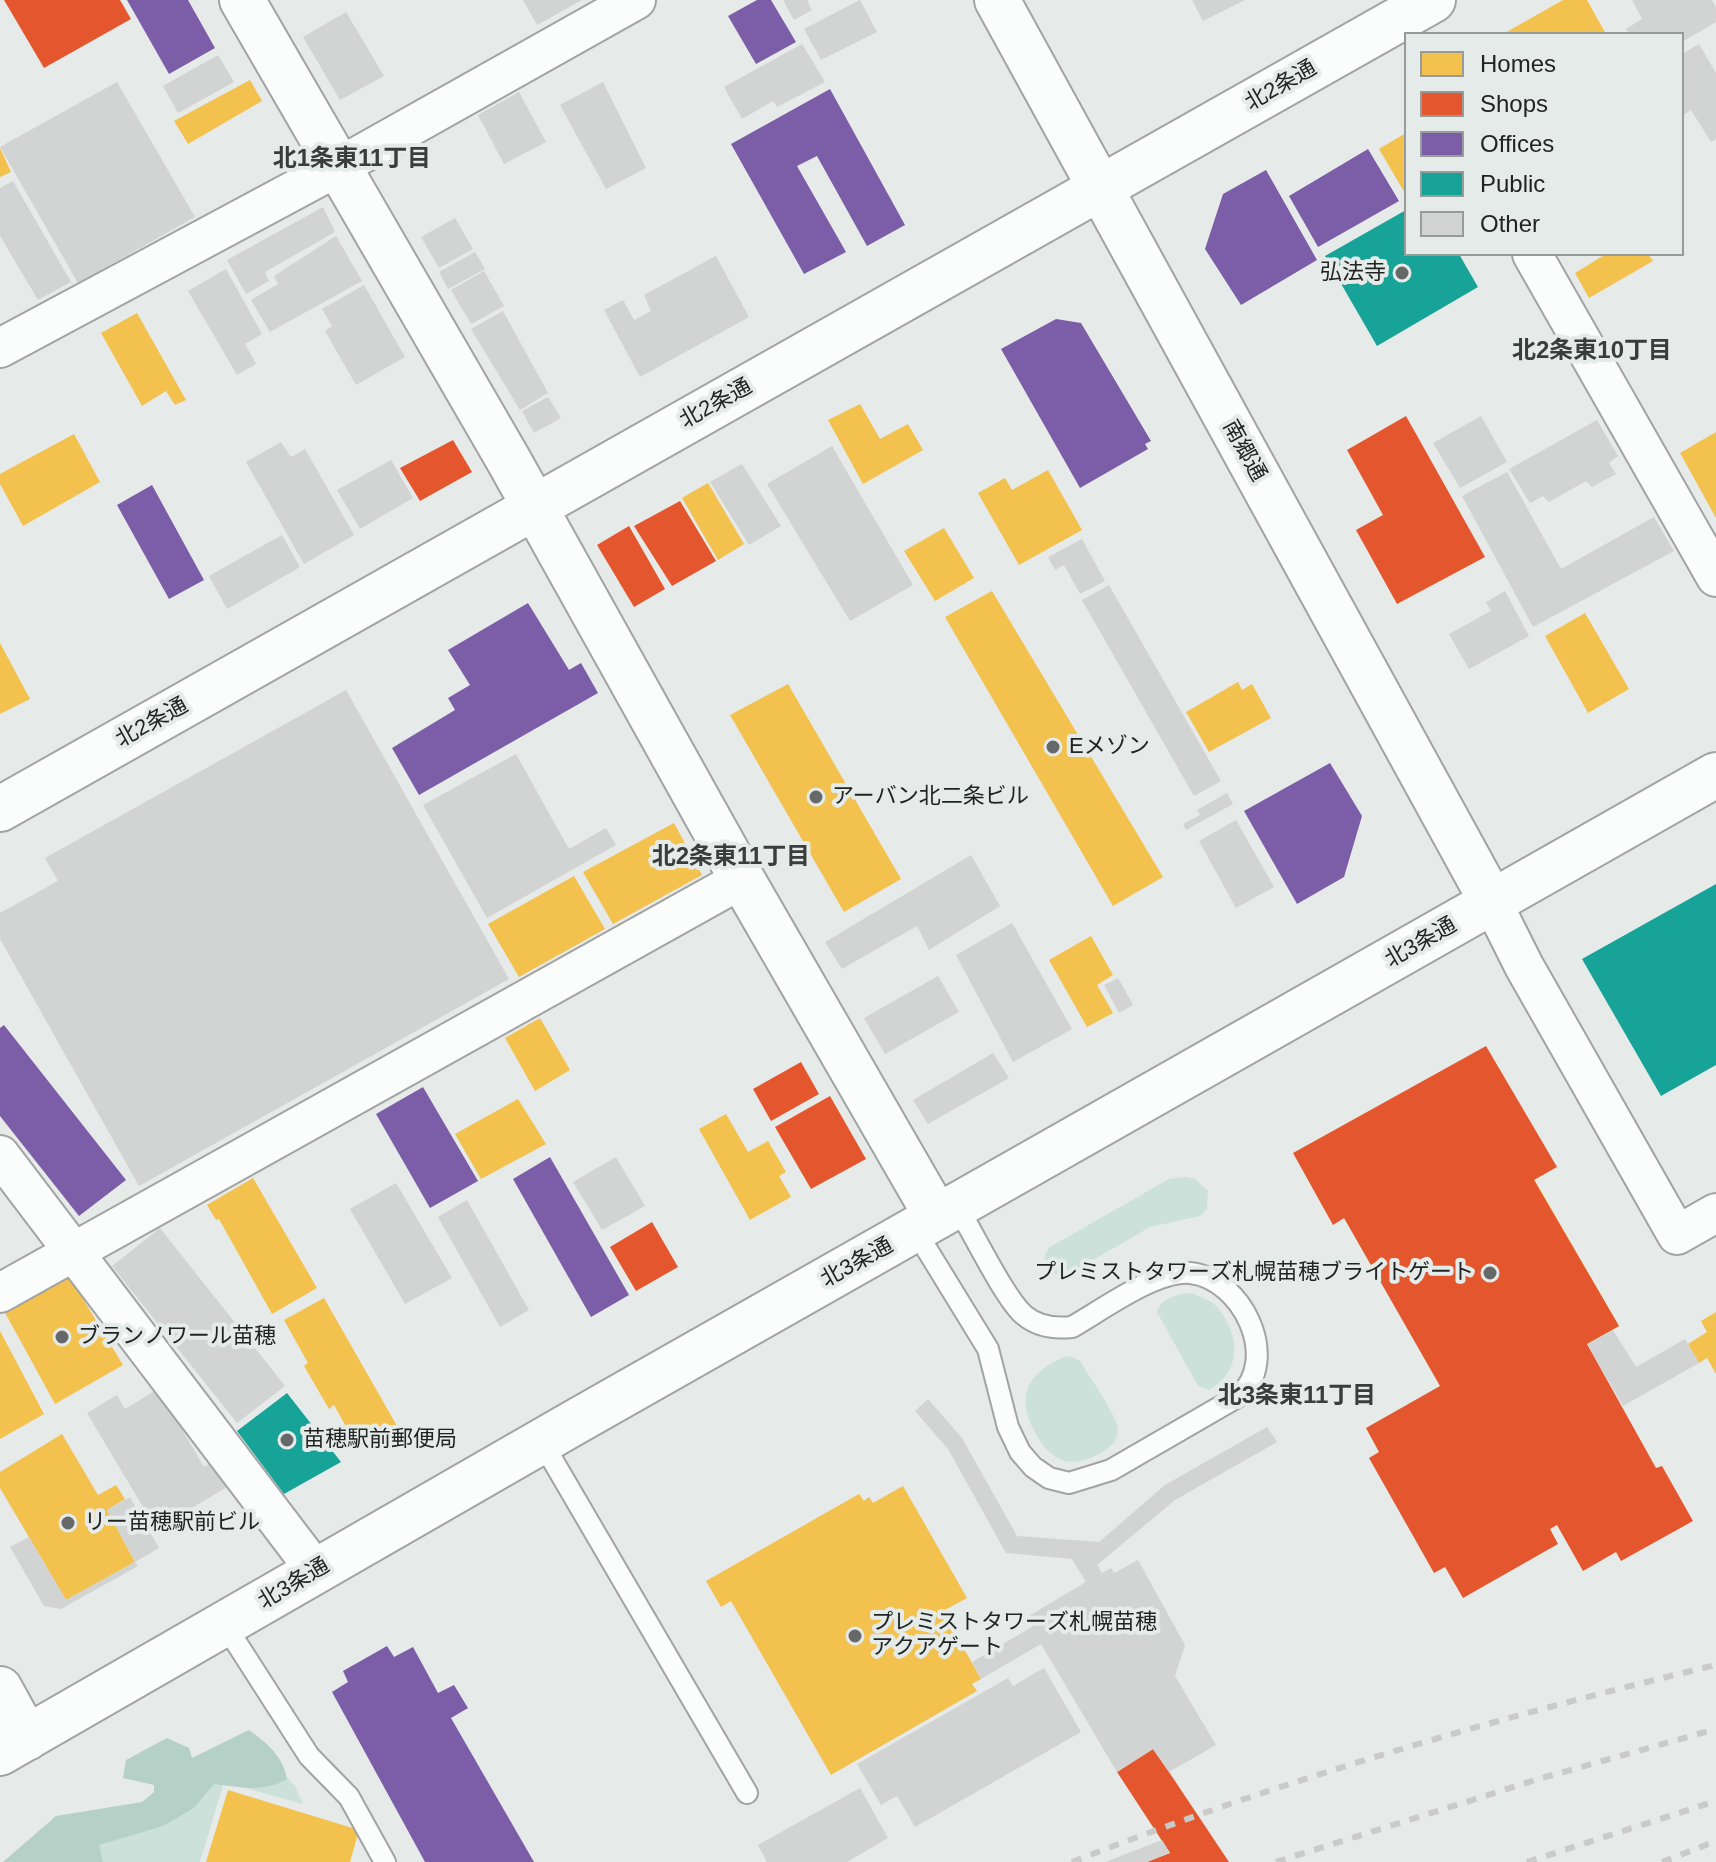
<!DOCTYPE html>
<meta charset="utf-8">
<style>
body{margin:0}
#map{position:relative;width:1716px;height:1862px;overflow:hidden;background:#e6eae8;font-family:Helvetica,sans-serif}
canvas{display:block}
.legend{position:absolute;left:1404px;top:32px;width:280px;height:224px;box-sizing:border-box;background:#e5ebe9;border:2px solid #979b9a;margin:0;padding:10px 14px;list-style:none;font-size:24px;color:#222424}
.legend li{display:flex;align-items:center;gap:16px;height:40px}
.legend b{width:40px;border:2px solid #979b9a}
</style>
<div id="map">
<canvas width="1716" height="1862"></canvas>
<ul class="legend">
<li><b style="height:22px;background:#f2c14e"></b>Homes</li>
<li><b style="height:22px;background:#e4572e"></b>Shops</li>
<li><b style="height:22px;background:#7b5ea7"></b>Offices</li>
<li><b style="height:22px;background:#17a398"></b>Public</li>
<li><b style="height:22px;background:#d2d3d3"></b>Other</li>
</ul>
</div>
<script>
const g = document.querySelector('canvas').getContext('2d');
g.lineJoin = 'round';
function fillPath(path, color) { g.fillStyle = color; g.fill(path, 'evenodd'); }
function stroke(path, color, width, dash) { g.strokeStyle = color; g.lineWidth = width; g.lineCap = dash ? 'butt' : 'round'; g.setLineDash(dash || []); g.stroke(path); }
function drawText(font, color, halo, rows, align = 'center') {
  g.font = font + ' Helvetica,"Noto Sans JP",sans-serif'; g.lineWidth = 8; g.setLineDash([]); g.textBaseline = 'middle'; g.strokeStyle = halo; g.fillStyle = color; for (const [text, x, y, turn = 0] of rows) {
    g.save(); g.translate(x, y); g.rotate((+turn || 0) * Math.PI / 180); g.textAlign = isNaN(turn) ? turn : align; if (halo) g.strokeText(text, 0, 0); g.fillText(text, 0, 0); g.restore();
  }
}
fillPath(new Path2D(`
 M 1186,1177 L 1195,1179 L 1208,1191 L 1207,1209 L 1200,1216 L 1150,1227 L 1067,1275 L 1060,1276 L 1048,1270 C 1043,1261 1043,1254 1050,1247 L 1169,1179 Z
 M 1192,1293 C 1201,1297 1213,1301 1219,1309 C 1241,1338 1241,1371 1209,1390 L 1198,1386 L 1157,1312 C 1161,1297 1178,1294 1192,1293 Z
 M 1070,1356 L 1080,1361 C 1089,1376 1113,1410 1117,1425 C 1121,1439 1109,1449 1099,1454 C 1071,1469 1052,1462 1037,1436 C 1022,1411 1019,1384 1047,1366 C 1055,1362 1061,1357 1070,1356 Z
 M 256,1744 L 295,1786 L 303,1804 L 224,1782 L 200,1862 L 30,1862 Z`), '#cbe1da');
fillPath(new Path2D(`
 M 249,1730 C 267,1743 283,1756 287,1779 C 264,1793 239,1787 214,1784 L 194,1808 L 163,1826 L 99,1845 L 103,1862 L 3,1862 L 56,1816 L 142,1802 L 154,1792 L 154,1785 L 123,1778 L 126,1760 L 167,1738 L 189,1748 L 192,1758 Z`), '#b4d0c7');
fillPath(new Path2D(`
 M 1563,0 L 1587,0 L 1606,34 L 1503,34 Z
 M 250,80 L 262,101 L 188,144 L 174,121 Z
 M 1406,133 L 1406,195 L 1379,149 Z
 M 0,148 L 11,172 L 0,177 Z
 M 1606,254 L 1648,254 L 1653,261 L 1589,298 L 1575,273 Z
 M 137,313 L 186,400 L 175,405 L 166,391 L 142,406 L 101,333 Z
 M 860,404 L 880,439 L 908,424 L 923,450 L 863,484 L 828,420 Z
 M 1716,432 L 1716,518 L 1680,453 Z
 M 74,434 L 100,482 L 23,526 L 0,484 L 0,474 Z
 M 1048,470 L 1082,530 L 1019,565 L 978,493 L 1005,478 L 1012,490 Z
 M 708,483 L 744,544 L 718,560 L 682,498 Z
 M 944,528 L 974,578 L 935,601 L 904,551 Z
 M 992,591 L 1163,877 L 1113,906 L 945,617 Z
 M 1585,613 L 1629,689 L 1588,713 L 1545,636 Z
 M 0,643 L 30,699 L 0,714 Z
 M 1238,682 L 1242,690 L 1252,684 L 1271,718 L 1209,752 L 1186,712 Z
 M 788,684 L 901,879 L 844,912 L 730,715 Z
 M 674,823 L 702,875 L 613,924 L 583,872 Z
 M 574,876 L 605,929 L 519,977 L 488,924 Z
 M 1091,936 L 1113,975 L 1097,985 L 1113,1013 L 1087,1027 L 1049,960 Z
 M 540,1018 L 570,1070 L 535,1091 L 505,1038 Z
 M 518,1099 L 546,1144 L 481,1179 L 455,1134 Z
 M 726,1114 L 748,1152 L 768,1141 L 786,1172 L 779,1176 L 791,1197 L 750,1220 L 699,1129 Z
 M 1508,1134 L 1619,1326 L 1471,1411 L 1362,1219 Z
 M 253,1178 L 317,1288 L 272,1314 L 219,1219 L 216,1220 L 207,1205 Z
 M 68,1274 L 123,1365 L 55,1404 L 3,1309 Z
 M 324,1298 L 397,1426 L 358,1448 L 334,1405 L 329,1409 L 304,1366 L 308,1363 L 284,1320 Z
 M 1716,1312 L 1716,1374 L 1707,1358 L 1699,1363 L 1688,1344 L 1707,1332 L 1701,1321 Z
 M 0,1331 L 44,1414 L 0,1439 Z
 M 62,1434 L 98,1495 L 116,1485 L 125,1499 L 107,1510 L 135,1562 L 66,1600 L 0,1488 L 0,1472 Z
 M 903,1486 L 967,1598 L 943,1611 L 981,1679 L 972,1684 L 977,1691 L 831,1775 L 731,1601 L 721,1607 L 706,1581 L 859,1494 L 864,1501 L 869,1497 L 873,1503 Z
 M 228,1790 L 359,1830 L 350,1862 L 206,1862 Z`), '#f2c14e');
fillPath(new Path2D(`
 M 4,0 L 120,0 L 131,19 L 44,68 Z
 M 1406,416 L 1485,557 L 1397,604 L 1356,530 L 1383,515 L 1347,450 Z
 M 453,440 L 472,472 L 420,501 L 400,468 Z
 M 680,501 L 716,561 L 672,586 L 634,526 Z
 M 629,526 L 665,589 L 634,607 L 597,545 Z
 M 1486,1046 L 1557,1167 L 1534,1180 L 1619,1326 L 1587,1344 L 1656,1468 L 1662,1466 L 1693,1521 L 1621,1561 L 1616,1552 L 1583,1571 L 1557,1525 L 1550,1529 L 1558,1544 L 1463,1598 L 1445,1567 L 1434,1573 L 1369,1458 L 1379,1452 L 1366,1428 L 1440,1386 L 1344,1218 L 1333,1225 L 1293,1153 Z
 M 801,1062 L 819,1094 L 771,1121 L 753,1089 Z
 M 830,1096 L 866,1159 L 811,1189 L 775,1127 Z
 M 652,1222 L 678,1267 L 636,1291 L 610,1247 Z
 M 1153,1749 L 1169,1772 L 1229,1862 L 1147,1862 L 1170,1853 L 1117,1772 Z`), '#e4572e');
fillPath(new Path2D(`
 M 127,0 L 188,0 L 215,48 L 169,74 Z
 M 757,0 L 771,0 L 796,42 L 756,64 L 728,16 Z
 M 830,89 L 905,225 L 867,246 L 817,156 L 797,166 L 846,252 L 804,274 L 731,144 Z
 M 1368,149 L 1399,201 L 1318,247 L 1289,196 Z
 M 1266,170 L 1317,260 L 1241,305 L 1205,249 L 1223,194 Z
 M 1056,319 L 1081,323 L 1151,441 L 1145,444 L 1148,449 L 1080,488 L 1001,349 Z
 M 152,485 L 204,580 L 169,599 L 117,505 Z
 M 528,603 L 569,670 L 581,663 L 598,693 L 419,795 L 392,748 L 455,710 L 448,698 L 470,685 L 448,650 Z
 M 1330,763 L 1362,816 L 1344,877 L 1297,904 L 1244,811 Z
 M 4,1025 L 126,1180 L 79,1216 L 0,1116 L 0,1028 Z
 M 423,1087 L 478,1181 L 430,1208 L 376,1114 Z
 M 550,1157 L 629,1295 L 591,1317 L 513,1179 Z
 M 387,1646 L 394,1657 L 413,1647 L 438,1693 L 454,1685 L 468,1708 L 451,1718 L 534,1862 L 425,1862 L 332,1692 L 348,1682 L 343,1671 Z`), '#7b5ea7');
fillPath(new Path2D(`
 M 1406,210 L 1406,254 L 1459,254 L 1478,287 L 1377,346 L 1325,256 Z
 M 1716,884 L 1716,1065 L 1661,1096 L 1582,959 Z
 M 287,1393 L 341,1462 L 284,1494 L 237,1431 Z`), '#17a398');
fillPath(new Path2D(`
 M 523,0 L 582,0 L 537,25 Z
 M 783,0 L 807,0 L 812,10 L 794,20 Z
 M 860,0 L 877,32 L 821,60 L 804,29 Z
 M 1192,0 L 1245,0 L 1203,21 Z
 M 1632,0 L 1712,0 L 1716,7 L 1716,22 L 1682,42 L 1682,34 L 1629,34 L 1626,29 L 1642,19 Z
 M 346,12 L 384,76 L 340,100 L 303,37 Z
 M 802,44 L 825,82 L 777,107 L 773,101 L 742,119 L 724,87 Z
 M 1699,44 L 1716,73 L 1716,139 L 1711,142 L 1691,110 L 1682,116 L 1682,54 Z
 M 218,55 L 234,82 L 178,113 L 163,86 Z
 M 117,82 L 195,217 L 78,283 L 0,147 Z
 M 603,82 L 646,168 L 606,189 L 560,105 Z
 M 519,92 L 546,142 L 504,164 L 478,115 Z
 M 13,181 L 71,282 L 38,300 L 0,236 L 0,188 Z
 M 323,207 L 335,232 L 265,272 L 269,281 L 246,294 L 227,260 Z
 M 455,218 L 473,249 L 439,268 L 421,237 Z
 M 336,236 L 362,281 L 270,332 L 251,300 L 278,284 L 274,276 Z
 M 475,252 L 485,269 L 448,289 L 439,272 Z
 M 716,256 L 749,317 L 640,377 L 604,310 L 623,300 L 634,320 L 651,311 L 644,295 Z
 M 226,269 L 262,334 L 245,344 L 256,364 L 237,375 L 188,291 Z
 M 484,271 L 504,306 L 471,324 L 451,290 Z
 M 364,285 L 405,357 L 356,385 L 325,331 L 332,326 L 322,309 Z
 M 503,311 L 548,393 L 520,410 L 471,329 Z
 M 548,397 L 561,418 L 534,433 L 522,411 Z
 M 1481,416 L 1507,462 L 1460,488 L 1433,443 Z
 M 1597,420 L 1618,456 L 1609,463 L 1616,474 L 1592,487 L 1586,481 L 1549,502 L 1543,496 L 1530,503 L 1509,469 Z
 M 281,442 L 291,457 L 305,449 L 354,535 L 304,564 L 246,462 Z
 M 832,446 L 913,585 L 850,621 L 767,484 Z
 M 391,460 L 413,498 L 360,529 L 337,490 Z
 M 742,464 L 781,526 L 749,545 L 710,482 Z
 M 1507,472 L 1561,569 L 1654,517 L 1674,551 L 1533,627 L 1462,496 Z
 M 282,535 L 300,567 L 227,609 L 209,576 Z
 M 1082,539 L 1105,581 L 1080,594 L 1064,565 L 1055,570 L 1048,557 Z
 M 1109,585 L 1221,781 L 1194,796 L 1082,600 Z
 M 1505,591 L 1529,636 L 1469,669 L 1449,634 L 1491,611 L 1486,602 Z
 M 346,690 L 509,979 L 139,1186 L 0,939 L 0,913 L 58,881 L 45,858 Z
 M 516,754 L 569,849 L 606,828 L 616,845 L 487,918 L 423,805 Z
 M 1227,793 L 1233,804 L 1186,830 L 1183,824 L 1200,815 L 1197,810 Z
 M 1236,820 L 1274,887 L 1236,908 L 1199,841 Z
 M 971,855 L 1000,906 L 929,950 L 917,926 L 842,969 L 825,942 Z
 M 1012,923 L 1072,1029 L 1013,1062 L 956,955 Z
 M 938,976 L 959,1012 L 885,1054 L 864,1018 Z
 M 1118,978 L 1133,1005 L 1119,1013 L 1104,985 Z
 M 993,1053 L 1009,1078 L 928,1124 L 913,1100 Z
 M 616,1157 L 645,1206 L 602,1230 L 573,1182 Z
 M 396,1183 L 452,1278 L 405,1304 L 350,1209 Z
 M 467,1200 L 529,1310 L 500,1327 L 438,1217 Z
 M 160,1228 L 285,1386 L 237,1423 L 112,1266 Z
 M 1613,1330 L 1636,1367 L 1685,1339 L 1699,1363 L 1623,1406 L 1587,1344 Z
 M 158,1389 L 204,1467 L 214,1461 L 229,1486 L 156,1529 L 87,1413 L 117,1395 L 125,1409 Z
 M 928,1399 L 962,1438 L 1017,1536 L 1099,1542 L 1165,1485 L 1267,1427 L 1277,1442 L 1175,1500 L 1097,1565 L 1102,1573 L 1111,1568 L 1114,1573 L 1138,1560 L 1185,1645 L 1175,1676 L 1216,1745 L 1169,1772 L 1153,1749 L 1117,1772 L 1041,1644 L 981,1679 L 972,1662 L 1032,1627 L 1027,1617 L 1086,1582 L 1072,1559 L 1006,1553 L 948,1449 L 915,1411 Z
 M 130,1497 L 159,1548 L 135,1562 L 107,1510 Z
 M 29,1537 L 66,1600 L 135,1562 L 138,1566 L 61,1609 L 44,1606 L 10,1547 Z
 M 1044,1668 L 1081,1732 L 915,1827 L 897,1796 L 881,1805 L 857,1764 L 1008,1678 L 1013,1686 Z
 M 860,1788 L 888,1838 L 847,1862 L 767,1862 L 758,1845 Z
 M 1162,1840 L 1170,1853 L 1146,1862 L 1105,1862 Z`), '#d2d3d3');
const lane = new Path2D(`
 M 915,1230 L 988,1349 L 1008,1427 L 1020,1452 L 1033,1467 L 1049,1478 L 1069,1483 L 1111,1470 L 1239,1396 C 1281,1359 1242,1278 1190,1273 C 1156,1270 1102,1310 1072,1327 C 1054,1329 1038,1327 1024,1315 C 1005,1299 972,1231 957,1206
 M 542,1442 L 747,1793
 M 225,1625 L 309,1756 L 349,1797 L 385,1862`);
const street = new Path2D(`
 M 1532,254 L 1716,577
 M 0,348 L 360,155 L 636,0
 M 1492,902 L 1524,966 L 1677,1235 L 1716,1213
 M 0,1155 L 316,1571
 M 0,1293 L 742,879`);
const secondary = new Path2D(`
 M 242,0 L 509,461 L 742,879 L 937,1217
 M 997,0 L 1492,902
 M 0,809 L 1433,0
 M 0,1689 L 27,1738
 M 0,1753 L 577,1421 L 1716,775`);
stroke(lane, '#a1a4a3', 24);
stroke(street, '#a1a4a3', 42);
stroke(secondary, '#a1a4a3', 48);
stroke(lane, '#fbfcfc', 20);
stroke(street, '#fbfcfc', 38);
stroke(secondary, '#fbfcfc', 44);
stroke(new Path2D(`
 M 1072,1862 C 1281,1780 1498,1717 1716,1665
 M 1276,1862 L 1542,1778 L 1716,1729
 M 1527,1862 L 1716,1801
 M 1662,1862 L 1716,1841`), '#c9cac9', 6, [10, 10]);
for (const [x, y, r, color] of [
 [1402,273,8,"#676969"],
 [1053,747,8,"#676969"],
 [816,797,8,"#676969"],
 [1490,1273,8,"#676969"],
 [62,1337,8,"#676969"],
 [287,1440,8,"#676969"],
 [68,1523,8,"#676969"],
 [855,1636,8,"#676969"]
]) { const dot = new Path2D(); dot.arc(x, y, r, 0, 2 * Math.PI); g.fillStyle = color; g.fill(dot); stroke(dot, '#e5ebe9', 3); }
drawText('22px', '#222424', '#e5ebe9', [
 ["北2条通",1281,86,-30],
 ["北2条通",716,404,-29],
 ["南郷通",1244,451,61],
 ["北2条通",152,723,-29],
 ["北3条通",1421,943,-30],
 ["北3条通",857,1263,-29],
 ["北3条通",294,1584,-31]
]);
drawText('22px', '#222424', '#e5ebe9', [
 ["弘法寺",1386,273,"right"],
 ["Eメゾン",1069,747],
 ["アーバン北二条ビル",832,797],
 ["プレミストタワーズ札幌苗穂ブライトゲート",1474,1273,"right"],
 ["ブランノワール苗穂",78,1337],
 ["苗穂駅前郵便局",303,1440],
 ["リー苗穂駅前ビル",84,1523],
 ["プレミストタワーズ札幌苗穂",871,1623],
 ["アクアゲート",871,1648]
], 'left');
drawText('bold 24px', '#393d3c', '#e5ebe9', [
 ["北1条東11丁目",352,159],
 ["北2条東10丁目",1592,351],
 ["北2条東11丁目",731,857],
 ["北3条東11丁目",1297,1396]
]);
</script>
